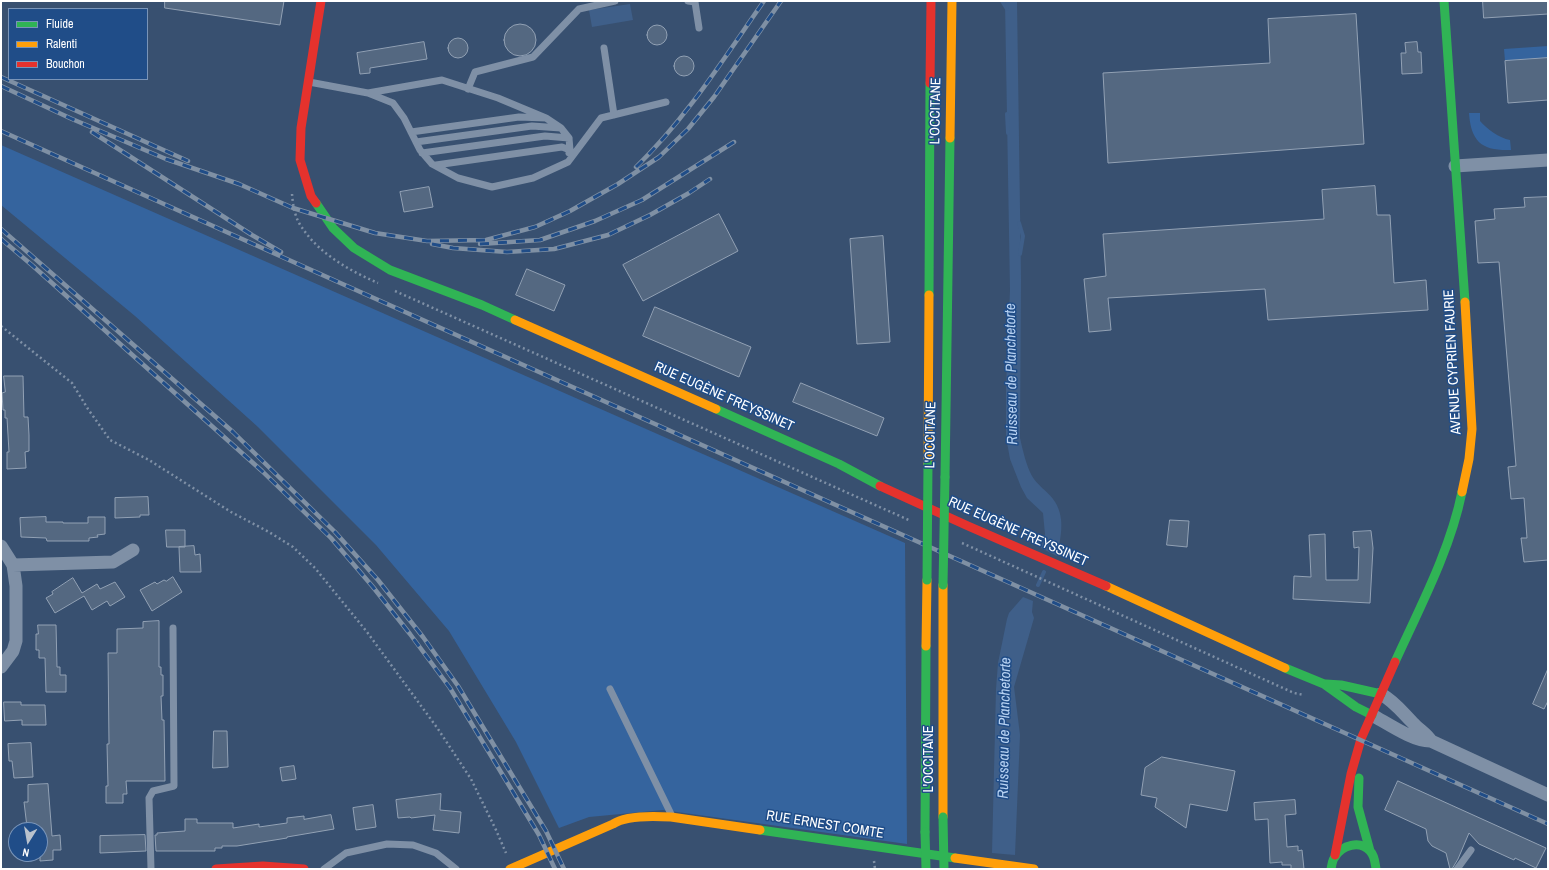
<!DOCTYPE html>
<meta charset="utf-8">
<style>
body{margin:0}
#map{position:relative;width:1549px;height:870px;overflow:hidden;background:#385070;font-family:"Archivo Narrow",sans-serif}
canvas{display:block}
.frame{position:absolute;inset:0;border:2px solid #fff;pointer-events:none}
.legend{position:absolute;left:8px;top:8px;width:140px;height:72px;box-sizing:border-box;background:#204d88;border:1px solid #7994b8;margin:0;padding:5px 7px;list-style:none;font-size:12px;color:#fff}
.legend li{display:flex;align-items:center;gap:8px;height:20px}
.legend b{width:20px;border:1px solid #7994b8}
.north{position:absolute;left:8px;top:822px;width:40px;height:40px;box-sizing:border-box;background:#204d88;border:1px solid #7994b8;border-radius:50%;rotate:191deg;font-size:11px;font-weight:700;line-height:16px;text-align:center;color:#fff}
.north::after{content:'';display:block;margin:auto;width:14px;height:18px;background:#b9c2cd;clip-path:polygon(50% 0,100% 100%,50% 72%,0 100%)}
</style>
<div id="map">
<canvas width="1549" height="870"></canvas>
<div class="frame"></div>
<ul class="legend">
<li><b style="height:5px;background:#30b455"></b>Fluide</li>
<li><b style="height:5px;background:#ff9f0a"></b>Ralenti</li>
<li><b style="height:5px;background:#e5322d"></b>Bouchon</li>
</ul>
<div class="north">N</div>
</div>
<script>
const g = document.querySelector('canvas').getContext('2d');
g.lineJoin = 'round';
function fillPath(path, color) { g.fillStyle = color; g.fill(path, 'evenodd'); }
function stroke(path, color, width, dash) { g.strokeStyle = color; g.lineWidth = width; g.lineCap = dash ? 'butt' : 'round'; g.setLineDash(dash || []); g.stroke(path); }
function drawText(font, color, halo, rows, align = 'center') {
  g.font = font + ' "Archivo Narrow",sans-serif'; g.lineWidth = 3; g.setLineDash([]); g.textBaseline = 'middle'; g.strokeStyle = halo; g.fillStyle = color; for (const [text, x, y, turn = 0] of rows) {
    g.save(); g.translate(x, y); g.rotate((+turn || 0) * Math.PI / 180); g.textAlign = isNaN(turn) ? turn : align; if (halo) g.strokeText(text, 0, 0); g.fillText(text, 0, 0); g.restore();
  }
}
fillPath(new Path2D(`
 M 1548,46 L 1548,58 L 1505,61 L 1504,49 Z
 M 1469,113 L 1480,113 L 1480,121 C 1487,129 1499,138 1510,140 L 1511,150 C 1482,151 1471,142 1469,113 Z
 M 1,145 L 905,543 L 907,844 L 663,810 L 589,817 L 559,828 L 516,742 L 449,631 L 376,545 L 258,427 L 135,316 L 1,205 Z`), '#35649e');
fillPath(new Path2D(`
 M 1005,1 L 1017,1 L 1021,279 L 1020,438 C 1023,451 1026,465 1032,476 C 1037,485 1047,491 1053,499 C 1066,516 1061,537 1057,556 L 1041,548 L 1045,534 L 1043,513 L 1027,498 L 1021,487 L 1010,459 L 1006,437 L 1006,389 L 1010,290 Z
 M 630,4 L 633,20 L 592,27 L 589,10 Z
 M 1023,597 L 1033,601 L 1032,612 L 1034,618 L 1014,687 L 1020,735 L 1015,855 L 992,853 L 996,689 L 998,663 L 1007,619 L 1009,613 Z`), '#3f5f89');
stroke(new Path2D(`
 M 1002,1 L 1007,9
 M 1007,114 L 1008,133
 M 1019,223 L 1023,236 L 1020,254
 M 1038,585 L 1044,572`), '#3f5f89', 4);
const building = new Path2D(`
 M 165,1 L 284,1 L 280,25 L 165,8 Z
 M 1483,1 L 1548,1 L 1548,14 L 1484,18 Z
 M 1356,14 L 1364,144 L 1108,163 L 1103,73 L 1270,63 L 1268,19 Z
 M504 40a16 16 0 1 1 32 0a16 16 0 1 1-32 0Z
 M647 35a10 10 0 1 1 20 0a10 10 0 1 1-20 0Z
 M448 48a10 10 0 1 1 20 0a10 10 0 1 1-20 0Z
 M 424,42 L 427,59 L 370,68 L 370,73 L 360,74 L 357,53 Z
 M 1417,42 L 1418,52 L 1421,52 L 1422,73 L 1402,74 L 1401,53 L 1406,53 L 1405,43 Z
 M674 66a10 10 0 1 1 20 0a10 10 0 1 1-20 0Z
 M 1548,58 L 1548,100 L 1508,103 L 1505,61 Z
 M 1375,186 L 1377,215 L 1390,215 L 1394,283 L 1426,280 L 1428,310 L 1268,320 L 1265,289 L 1108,298 L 1111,330 L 1089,332 L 1084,279 L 1106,276 L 1103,234 L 1324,219 L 1322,190 Z
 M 429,187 L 433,207 L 404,212 L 400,192 Z
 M 1548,197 L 1548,560 L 1524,562 L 1521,538 L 1527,538 L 1524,498 L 1511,499 L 1508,467 L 1516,466 L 1499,262 L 1478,263 L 1475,221 L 1495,219 L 1494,209 L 1525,207 L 1524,198 Z
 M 719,214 L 738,251 L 643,301 L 623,265 Z
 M 883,236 L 890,342 L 857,344 L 850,239 Z
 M 527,269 L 565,285 L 554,311 L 516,295 Z
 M 655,307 L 751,347 L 739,377 L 643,336 Z
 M 4,376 L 23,376 L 24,417 L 28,417 L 29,435 L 29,451 L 25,452 L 26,468 L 7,469 L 7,452 L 9,452 L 7,418 L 5,418 L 5,410 L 3,410 L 2,393 L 5,392 Z
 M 801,383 L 884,418 L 877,436 L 793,402 Z
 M 148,497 L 149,515 L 140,515 L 140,517 L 115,518 L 115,498 Z
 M 46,517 L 46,522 L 63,522 L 63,523 L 88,523 L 88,517 L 105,517 L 105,534 L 97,535 L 98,537 L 89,538 L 89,541 L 47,541 L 46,538 L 21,537 L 20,518 Z
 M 1170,520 L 1189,521 L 1187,547 L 1167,545 Z
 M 166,530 L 185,530 L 185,547 L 167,547 Z
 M 1371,531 L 1373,548 L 1370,603 L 1293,599 L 1294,576 L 1311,577 L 1309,535 L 1325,534 L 1326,580 L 1358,580 L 1359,547 L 1354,548 L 1353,532 Z
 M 194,546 L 195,555 L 200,554 L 201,572 L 180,572 L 179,547 Z
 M 173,577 L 182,592 L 152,611 L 140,590 L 155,582 L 157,584 L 164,580 L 166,581 Z
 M 73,578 L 82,593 L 97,584 L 100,589 L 115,582 L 125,597 L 110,606 L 107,601 L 92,610 L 84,596 L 55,613 L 46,598 L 53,594 L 52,592 Z
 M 159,621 L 159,667 L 161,667 L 161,675 L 163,675 L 163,696 L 161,696 L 162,720 L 164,720 L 165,781 L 126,781 L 127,794 L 123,794 L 123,803 L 106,803 L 106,786 L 108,786 L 107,744 L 109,744 L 108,653 L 117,653 L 117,629 L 143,628 L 143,622 Z
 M 38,625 L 56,625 L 57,667 L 60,667 L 60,675 L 66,675 L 66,692 L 46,692 L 45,658 L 39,658 L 39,650 L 36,650 L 36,634 L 38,634 Z
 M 1548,669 L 1548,701 L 1544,709 L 1533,704 Z
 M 4,702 L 21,702 L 21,705 L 45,705 L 46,725 L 22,725 L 22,720 L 5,721 Z
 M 214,731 L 227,731 L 228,767 L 213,768 Z
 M 31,743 L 33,777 L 14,778 L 12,761 L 9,761 L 8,744 Z
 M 1162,757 L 1235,771 L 1227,811 L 1190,804 L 1186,828 L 1155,807 L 1157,798 L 1141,795 L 1145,768 Z
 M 294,766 L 296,779 L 282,781 L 280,768 Z
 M 1398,781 L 1546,848 L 1536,868 L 1515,858 L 1514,860 L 1479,844 L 1469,833 L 1458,859 L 1452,869 L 1450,869 L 1446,853 L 1432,846 L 1428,841 L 1426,829 L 1385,810 Z
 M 48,784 L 52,836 L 60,835 L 61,850 L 53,850 L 53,860 L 40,861 L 40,830 L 32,830 L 32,827 L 27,827 L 24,802 L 28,802 L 28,785 Z
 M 441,794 L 440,810 L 461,812 L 459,833 L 433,830 L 435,815 L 411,818 L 410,817 L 398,818 L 396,800 Z
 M 1295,800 L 1296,814 L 1285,815 L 1287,847 L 1298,846 L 1298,851 L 1302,850 L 1304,869 L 1291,869 L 1291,865 L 1282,865 L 1282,862 L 1270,863 L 1268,819 L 1255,820 L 1254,803 Z
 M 373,805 L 376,827 L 356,830 L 353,808 Z
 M 331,815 L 334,829 L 287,837 L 287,838 L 237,846 L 222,846 L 222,848 L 215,848 L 215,851 L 156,851 L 155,835 L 157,835 L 157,833 L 185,831 L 185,819 L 197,819 L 197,823 L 233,823 L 233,828 L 259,824 L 259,827 L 287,823 L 287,818 L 304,816 L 304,819 Z
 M 145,835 L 146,851 L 100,853 L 100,836 Z`);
fillPath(building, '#546881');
stroke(building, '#92a1b4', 1);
stroke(new Path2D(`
 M 292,194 C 293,206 295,219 303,229 C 320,254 350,271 378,283
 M 395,291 L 911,521
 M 1,326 L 72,383 L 88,409 L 110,440 L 149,460 L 231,512 L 269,532 L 293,547 L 315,568 L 367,632 L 438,729 L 471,779 L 496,830 L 506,853
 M 962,543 L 1294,693 L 1304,695
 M 874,861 L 875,869`), '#7f90a6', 2.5, [2, 3]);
stroke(new Path2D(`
 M 688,1 L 695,2 L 699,28
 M 604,48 L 614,115
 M 309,82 L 368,93 L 393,103 L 404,118 L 420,150 L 432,164 L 458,178 L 492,187 L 533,178 L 568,162 L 601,118 L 666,102
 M 468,89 L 475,72 L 533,57 L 579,9 L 615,1
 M 368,93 L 442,80 L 498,98 L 546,118
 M 411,132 L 519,117 L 546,118 L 561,128
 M 416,142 L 532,126 L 561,128 L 569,138
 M 422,153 L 545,136 L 569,138 L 570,150
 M 436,165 L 562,147 L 570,150 L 569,153
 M 610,689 L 672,816
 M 151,869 L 149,798 L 153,791 L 174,786 L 173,628
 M 324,869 L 346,853 L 387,844 L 413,845 L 436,853 L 456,869
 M 1457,869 L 1471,850`), '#7f90a6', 7);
stroke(new Path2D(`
 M 1455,166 L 1548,160
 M 1,546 L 13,565 L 16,586 L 16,641 L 13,651 L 1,667
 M 13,565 L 113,562 L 133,550
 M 1381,694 C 1395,702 1402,712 1413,723 C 1419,730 1426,733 1431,741
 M 1372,715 C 1387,723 1414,742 1431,741 L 1548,795`), '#7f90a6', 13);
stroke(new Path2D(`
 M 1444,1 L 1465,302
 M 316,203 L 333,228 L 354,248 L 390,270 L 482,305 L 515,320
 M 929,295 L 930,83
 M 716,409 L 839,464 L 880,486
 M 945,477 L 950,138
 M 1395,662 C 1420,607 1450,551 1462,492
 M 1285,668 L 1324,684 L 1356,707 L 1372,715
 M 1326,684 L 1341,685 L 1381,694
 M 1359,778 L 1358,807 L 1370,851
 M 760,830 L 955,858
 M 925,832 L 926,646
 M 1331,869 C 1332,865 1332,860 1335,857 C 1342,845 1360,840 1370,851 C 1375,856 1375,863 1376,869`), '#30b455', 9);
stroke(new Path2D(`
 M 950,138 L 952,1
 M 515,320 L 716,409
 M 928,464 L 929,295
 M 1462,492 L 1469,459 L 1472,429 L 1465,302
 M 943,585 L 943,817
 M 1106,586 L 1285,668
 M 926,646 L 927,580
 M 955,858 L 1034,869
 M 510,869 L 613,824 C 626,815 655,816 671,817 L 760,830`), '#ff9f0a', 9);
stroke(new Path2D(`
 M 930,83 L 931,1
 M 316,203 L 311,196 L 300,160 L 301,128 L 321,1
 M 880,486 L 968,526 L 1106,586
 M 1335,855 L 1351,774 L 1361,739 L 1395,662
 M 216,869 L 263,866 L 304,869`), '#e5322d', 9);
const rail = new Path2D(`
 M 1,77 L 188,161
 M 1,86 L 72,119 L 166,159 L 239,184 L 293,208 L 375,233 L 427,241 L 486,240 L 535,227 L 570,211 L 618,184 L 659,157 L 688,129 L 714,97 L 781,1
 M 1,131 L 1548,824
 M 92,132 L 252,235 L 281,252
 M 636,167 C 686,119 724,58 764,1
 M 1,229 L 233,432 L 335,532 L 378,580 L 423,637 L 458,686 L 546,831 L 564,869
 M 1,239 L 33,266 L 262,471 L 331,538 L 373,587 L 410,634 L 450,688 L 539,835 L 555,869
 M 432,244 L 453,248 L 507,252 L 554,249 L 608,235 L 650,215 L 689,193 L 710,179
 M 480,244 L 540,240 L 595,221 L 642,200 L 734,142`);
stroke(rail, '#7f90a4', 4.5);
stroke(rail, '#204d88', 3, [9]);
stroke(new Path2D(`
 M 927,580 L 928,464
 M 943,585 L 945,477
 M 943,817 L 944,869
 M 925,832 L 926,869`), '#30b455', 9);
drawText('14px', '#fff', '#204d88', [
 ["L'OCCITANE",936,111,-89],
 ["AVENUE CYPRIEN FAURIE",1453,362,-93],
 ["RUE EUGÈNE FREYSSINET",724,397,24],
 ["L'OCCITANE",931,435,-89],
 ["RUE EUGÈNE FREYSSINET",1018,532,24],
 ["L'OCCITANE",929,759,-90],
 ["RUE ERNEST COMTE",825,825,9]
]);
drawText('italic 15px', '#b6d1f2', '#204d88', [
 ["Ruisseau de Planchetorte",1012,374,-91],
 ["Ruisseau de Planchetorte",1005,728,-89]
]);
</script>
